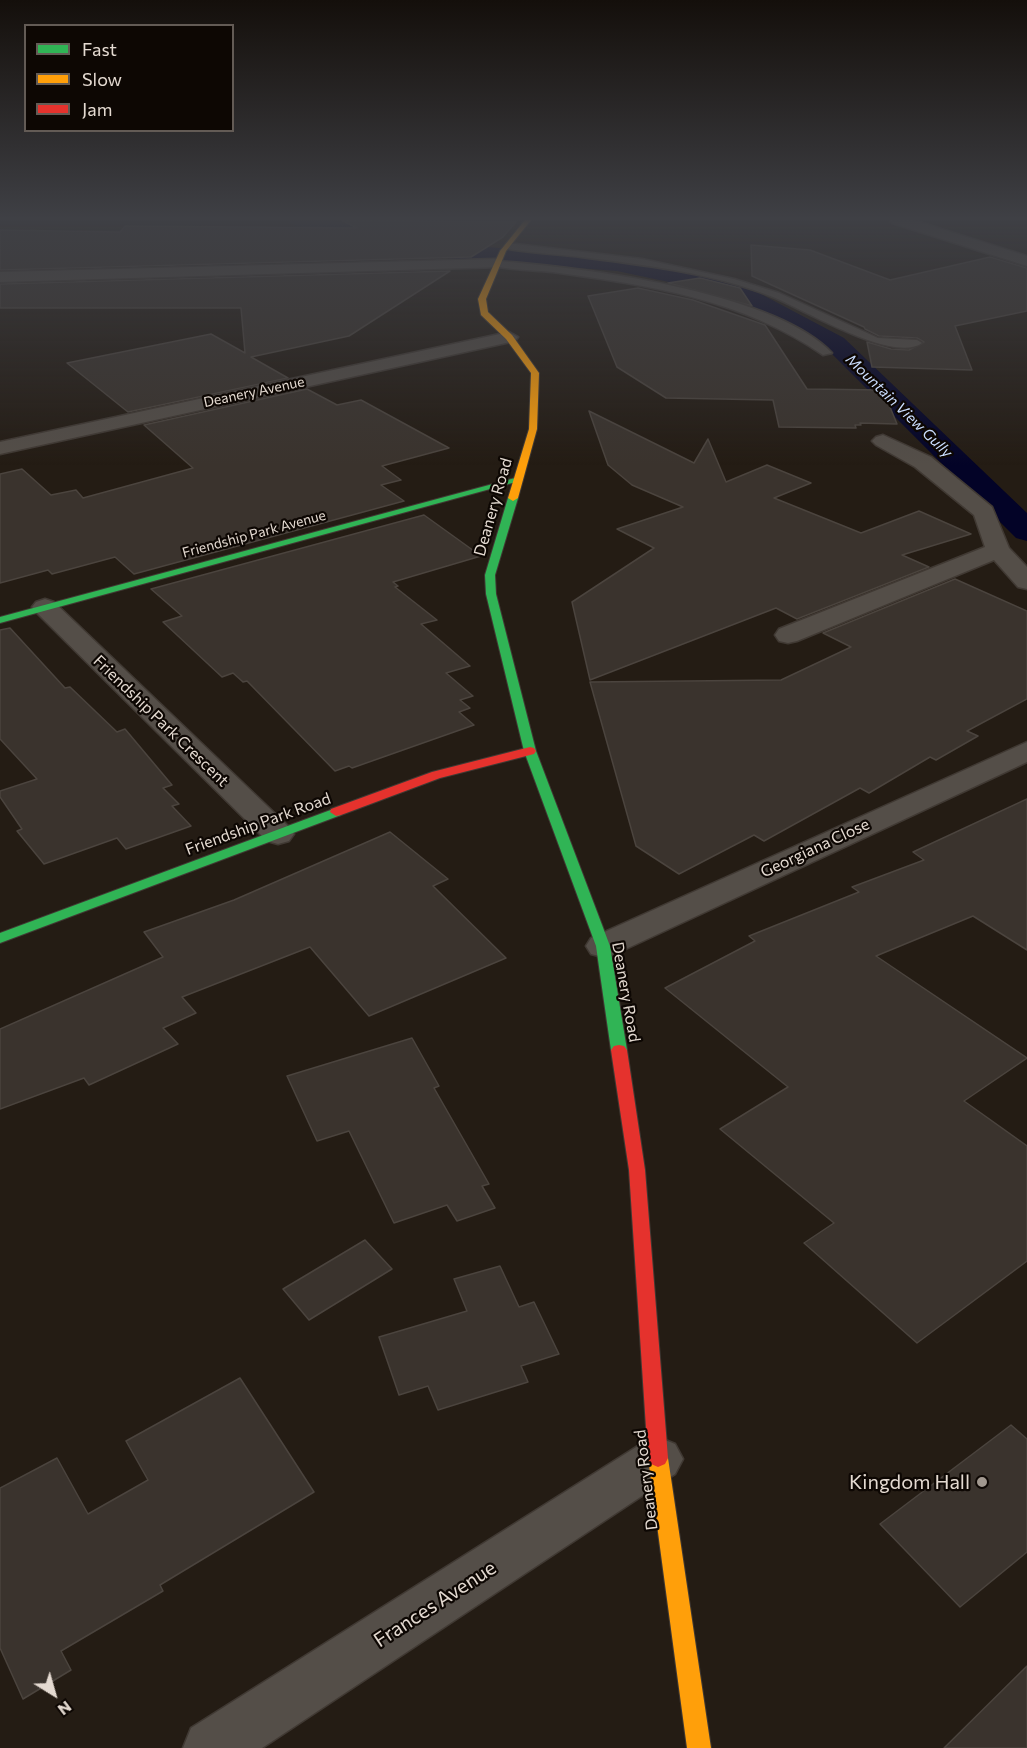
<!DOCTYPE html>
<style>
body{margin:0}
#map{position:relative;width:1027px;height:1748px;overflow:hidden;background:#241c14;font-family:Commissioner,sans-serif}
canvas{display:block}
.legend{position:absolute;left:24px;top:24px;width:210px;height:108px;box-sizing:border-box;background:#0d0703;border:2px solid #635b55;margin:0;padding:8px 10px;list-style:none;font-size:18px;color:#e4dad1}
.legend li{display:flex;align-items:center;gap:12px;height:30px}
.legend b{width:30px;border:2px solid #635b55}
.north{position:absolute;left:24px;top:1664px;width:60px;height:60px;-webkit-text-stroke:4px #0d0703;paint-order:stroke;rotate:143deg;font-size:16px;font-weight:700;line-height:24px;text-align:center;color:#e4dad1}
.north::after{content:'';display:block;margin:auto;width:21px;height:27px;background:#e4dad1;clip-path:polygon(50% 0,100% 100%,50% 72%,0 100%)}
</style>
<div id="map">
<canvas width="1027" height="1748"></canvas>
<ul class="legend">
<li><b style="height:8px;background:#30b455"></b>Fast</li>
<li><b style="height:8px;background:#ff9f0a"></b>Slow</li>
<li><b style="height:8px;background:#e5322d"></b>Jam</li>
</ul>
<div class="north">N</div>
</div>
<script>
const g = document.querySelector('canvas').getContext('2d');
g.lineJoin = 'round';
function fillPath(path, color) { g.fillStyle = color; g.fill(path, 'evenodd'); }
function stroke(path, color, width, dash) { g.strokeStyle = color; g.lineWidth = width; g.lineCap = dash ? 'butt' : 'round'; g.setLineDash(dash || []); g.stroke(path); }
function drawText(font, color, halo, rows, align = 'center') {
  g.font = font + ' Commissioner,sans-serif'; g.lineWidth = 4.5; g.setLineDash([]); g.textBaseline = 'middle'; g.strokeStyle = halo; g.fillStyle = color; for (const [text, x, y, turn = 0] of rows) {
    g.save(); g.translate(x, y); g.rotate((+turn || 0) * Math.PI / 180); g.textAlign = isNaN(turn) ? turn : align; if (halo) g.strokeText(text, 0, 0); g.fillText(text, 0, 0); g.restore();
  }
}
fillPath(new Path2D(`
 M 288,220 L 329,220 L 447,244 L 617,257 L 696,274 L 759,293 L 844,338 L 1027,513 L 1027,541 L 1016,538 L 826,348 L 743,303 L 683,285 L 617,271 L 447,258 L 298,226 L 291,224 Z`), '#030327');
const building = new Path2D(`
 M 341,220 L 516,222 L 503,237 L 471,257 L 0,270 L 0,230 L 120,232 L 125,226 L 357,228 Z
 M 751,245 L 810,250 L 890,280 L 990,257 L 1027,268 L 1027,311 L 955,326 L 972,370 L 872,367 L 867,342 L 891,349 L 909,350 L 924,342 L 917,338 L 879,336 L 865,329 L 864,327 L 752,276 Z
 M 450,271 L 349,336 L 251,357 L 288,378 L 128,412 L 67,363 L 211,334 L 245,353 L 241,308 L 0,308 L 0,284 Z
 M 700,278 L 740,288 L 752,306 L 668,283 Z
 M 638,288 L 693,300 L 765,325 L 807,389 L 883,390 L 897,424 L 860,423 L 861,425 L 855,425 L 856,428 L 779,427 L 773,400 L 666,398 L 617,367 L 588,296 Z
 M 307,389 L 337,405 L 361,400 L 449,448 L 382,466 L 401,480 L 381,485 L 404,501 L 134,574 L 115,557 L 52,574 L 48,570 L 0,583 L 0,474 L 22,469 L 51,495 L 76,490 L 83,498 L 193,468 L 144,425 Z
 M 589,411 L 694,463 L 708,439 L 726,482 L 767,465 L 811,483 L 774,498 L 861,533 L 919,511 L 971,534 L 902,555 L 929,567 L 797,619 L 776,608 L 590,680 L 572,602 L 654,548 L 617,529 L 683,507 L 632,485 L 608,465 Z
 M 424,515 L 481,556 L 393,582 L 398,586 L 395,587 L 437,620 L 421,624 L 470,666 L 446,673 L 473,696 L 460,700 L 470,708 L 459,712 L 474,725 L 352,768 L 349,766 L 335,771 L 247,681 L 243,682 L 233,673 L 222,677 L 163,622 L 182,616 L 151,589 Z
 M 955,579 L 1027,611 L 1027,699 L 967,731 L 978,736 L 936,760 L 930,757 L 869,793 L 860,788 L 764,841 L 754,835 L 679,874 L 636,846 L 590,682 L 781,680 L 851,647 L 823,633 Z
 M 10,628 L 65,688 L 70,687 L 117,732 L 125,729 L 172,785 L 163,788 L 179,804 L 172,806 L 191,826 L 126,849 L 117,838 L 44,864 L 17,831 L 22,829 L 0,797 L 0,791 L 37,779 L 0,739 L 0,630 Z
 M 1027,799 L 1027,950 L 973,916 L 876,956 L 1027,1058 L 964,1101 L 1027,1146 L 1027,1261 L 917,1343 L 804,1243 L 834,1223 L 720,1129 L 788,1087 L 665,988 L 755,941 L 749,936 L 859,892 L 852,887 L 924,860 L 913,852 Z
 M 390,832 L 448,879 L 433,886 L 506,958 L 369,1016 L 310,947 L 182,997 L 196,1013 L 163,1028 L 178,1044 L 89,1085 L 84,1078 L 0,1109 L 0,1029 L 163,957 L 144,932 L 234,900 Z
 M 412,1038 L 439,1086 L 434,1088 L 489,1184 L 482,1186 L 495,1208 L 457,1221 L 447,1205 L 394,1223 L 349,1131 L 317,1141 L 287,1076 Z
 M 365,1240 L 392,1269 L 309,1320 L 283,1289 Z
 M 500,1266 L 519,1307 L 534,1302 L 559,1354 L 521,1366 L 528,1382 L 438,1410 L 428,1386 L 399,1395 L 379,1337 L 467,1311 L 454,1279 Z
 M 240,1378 L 314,1492 L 160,1585 L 163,1591 L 61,1651 L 71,1670 L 23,1699 L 0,1648 L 0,1488 L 57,1458 L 88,1514 L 148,1480 L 126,1441 Z
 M 1011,1425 L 1027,1439 L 1027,1552 L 960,1607 L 880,1524 Z
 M 1027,1666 L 1027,1748 L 944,1748 Z`);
fillPath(building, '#3a332d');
stroke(building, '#4b443e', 1.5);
const lane = new Path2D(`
 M 507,243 L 642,259 L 734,279 L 779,293 L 878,338 L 917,340 L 922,343 C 894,364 803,309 773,297 C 713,273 645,265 581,257 C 556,254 529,253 504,248 Z
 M 496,261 C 580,267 773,291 832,353 L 823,355 C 742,299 648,285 552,272 C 532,270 512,270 493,266 L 492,264 Z`);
const street = new Path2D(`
 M 890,220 L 913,220 L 1027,256 L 1027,266 L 892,223 Z
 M 496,259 L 502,261 L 504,264 L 502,267 L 0,282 L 0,272 Z
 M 509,332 L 518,337 L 515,341 L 0,454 L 0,442 Z
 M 883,435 L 931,457 L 992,507 L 1009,548 L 1027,567 L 1027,589 L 1018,587 L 994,560 L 797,641 L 788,643 L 779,641 L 775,635 L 779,629 L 985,547 L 974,515 L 915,467 L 876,445 L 872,441 L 876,437 Z
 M 45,599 L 54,602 L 289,827 L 294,834 L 289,841 L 278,844 L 267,841 L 36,612 L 32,607 L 36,602 Z
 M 1027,742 L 1027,762 L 615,954 L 603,957 L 591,954 L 586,946 L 591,938 Z
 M 658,1437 L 675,1444 L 683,1459 L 675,1474 L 262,1748 L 183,1748 L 191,1728 L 641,1444 Z`);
const fast = new Path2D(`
 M 515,478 L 523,480 L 0,623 L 0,617 Z
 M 513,495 L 518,498 L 495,575 L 496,594 L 536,751 L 610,946 L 627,1050 L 624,1054 L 614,1054 L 611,1050 L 596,946 L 524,751 L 486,594 L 485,575 L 508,498 Z
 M 336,808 L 341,809 L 342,812 L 341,815 L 0,943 L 0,933 Z`);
const slow = new Path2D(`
 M 525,220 L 531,220 L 506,251 L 486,299 L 488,312 L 512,335 L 539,373 L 537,429 L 518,498 L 513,501 L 508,498 L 529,429 L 531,373 L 506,339 L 481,315 L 478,299 L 500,251 Z
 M 658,1449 L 665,1452 L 668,1458 L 711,1748 L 687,1748 L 648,1458 L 651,1452 Z`);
const jam = new Path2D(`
 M 530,747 L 534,748 L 536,751 L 534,754 L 440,778 L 341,815 L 336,816 L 330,812 L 331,809 L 432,772 Z
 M 619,1045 L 624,1046 L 627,1050 L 645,1170 L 668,1458 L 665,1464 L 658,1467 L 651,1464 L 648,1458 L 629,1170 L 611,1050 L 614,1046 Z`);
stroke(lane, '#403933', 3);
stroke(street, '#403933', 3);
stroke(fast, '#403933', 2);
stroke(slow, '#403933', 2);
stroke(jam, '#403933', 2);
fillPath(lane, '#544e48');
fillPath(street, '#544e48');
fillPath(fast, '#30b455');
fillPath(slow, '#ff9f0a');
fillPath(jam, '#e5322d');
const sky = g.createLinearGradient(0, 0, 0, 465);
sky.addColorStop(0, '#140f0b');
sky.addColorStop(0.47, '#3f4045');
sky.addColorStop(1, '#3f404500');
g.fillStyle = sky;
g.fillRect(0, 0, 1027, 465);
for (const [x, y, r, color] of [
 [982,1482,6,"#a1988f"]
]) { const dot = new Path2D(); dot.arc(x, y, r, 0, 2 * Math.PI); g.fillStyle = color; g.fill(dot); stroke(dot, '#0d0703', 2); }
drawText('14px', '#e4dad1', '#0d0703', [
 ["Deanery Avenue",254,392,-12],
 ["Friendship Park Avenue",254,534,-15]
]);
drawText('italic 15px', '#caddfe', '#0d0703', [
 ["Mountain View Gully",899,406,44]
]);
drawText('16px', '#e4dad1', '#0d0703', [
 ["Deanery Road",493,507,-74],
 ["Friendship Park Crescent",161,721,44],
 ["Friendship Park Road",258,824,-20],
 ["Georgiana Close",815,848,-25],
 ["Deanery Road",626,992,80],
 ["Deanery Road",646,1480,-97]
]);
drawText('20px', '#e4dad1', '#0d0703', [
 ["Kingdom Hall",970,1482]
], 'right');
drawText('20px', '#e4dad1', '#0d0703', [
 ["Frances Avenue",435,1604,-33]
]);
</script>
